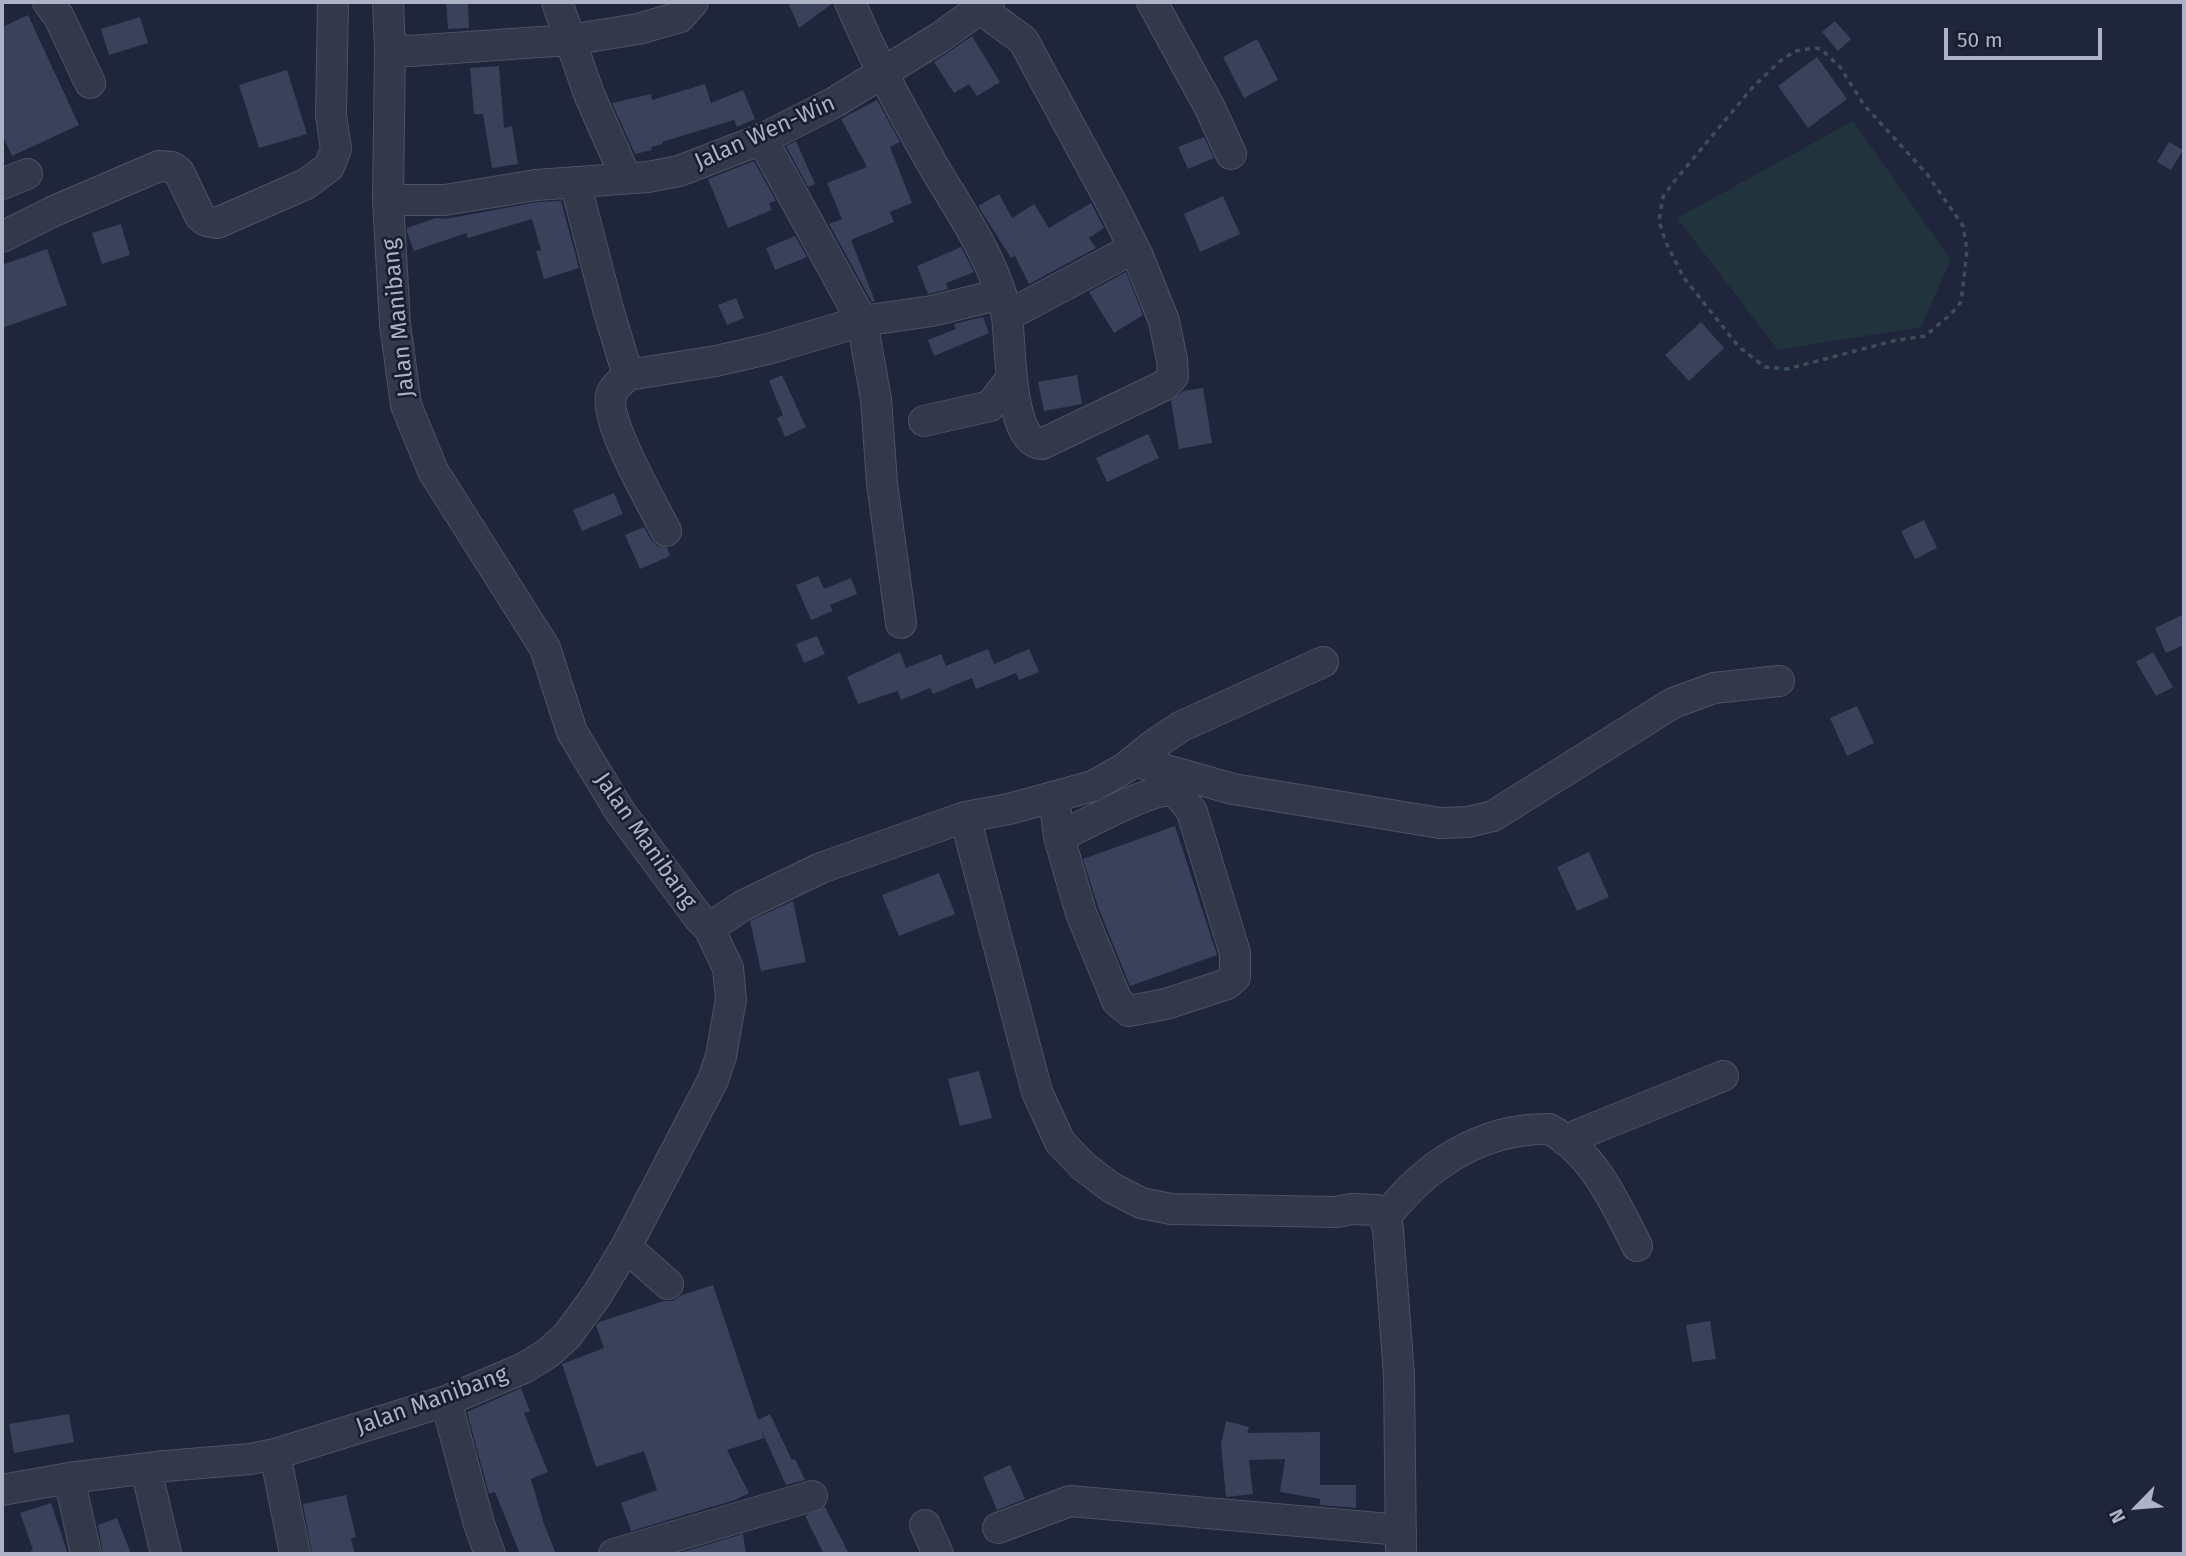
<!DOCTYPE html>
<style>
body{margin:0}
#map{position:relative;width:2186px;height:1556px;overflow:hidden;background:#1f253b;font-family:"Fira Sans",sans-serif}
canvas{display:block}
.frame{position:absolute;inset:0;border:4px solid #adb2c7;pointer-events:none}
.north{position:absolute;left:2102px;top:1472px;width:70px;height:70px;-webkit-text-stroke:5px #181d2f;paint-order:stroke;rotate:245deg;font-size:19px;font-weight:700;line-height:28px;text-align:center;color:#adb2c7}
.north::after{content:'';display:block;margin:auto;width:24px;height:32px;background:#adb2c7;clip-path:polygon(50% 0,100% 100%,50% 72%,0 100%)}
.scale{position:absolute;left:1944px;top:28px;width:158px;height:32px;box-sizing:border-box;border:4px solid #adb2c7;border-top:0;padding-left:9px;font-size:21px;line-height:24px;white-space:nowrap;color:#adb2c7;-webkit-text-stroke:5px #181d2f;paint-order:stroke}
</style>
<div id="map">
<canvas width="2186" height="1556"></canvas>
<div class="frame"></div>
<div class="north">N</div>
<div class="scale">50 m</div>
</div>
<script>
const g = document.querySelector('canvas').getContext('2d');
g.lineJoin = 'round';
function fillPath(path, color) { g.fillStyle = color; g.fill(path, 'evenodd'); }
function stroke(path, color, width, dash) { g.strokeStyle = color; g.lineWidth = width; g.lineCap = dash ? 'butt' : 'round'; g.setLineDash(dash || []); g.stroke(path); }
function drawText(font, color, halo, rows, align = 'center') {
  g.font = font + ' "Fira Sans",sans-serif'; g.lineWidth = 5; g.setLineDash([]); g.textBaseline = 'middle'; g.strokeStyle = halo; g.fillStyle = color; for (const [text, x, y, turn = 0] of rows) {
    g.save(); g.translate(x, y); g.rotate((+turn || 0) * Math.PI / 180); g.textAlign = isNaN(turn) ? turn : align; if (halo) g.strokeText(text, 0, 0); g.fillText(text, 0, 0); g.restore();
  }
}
fillPath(new Path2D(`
 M 1853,121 L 1951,260 L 1921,327 L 1778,350 L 1677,218 Z`), '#21333c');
fillPath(new Path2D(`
 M 446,2 L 468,2 L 469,28 L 448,29 Z
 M 788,2 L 833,2 L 833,3 L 799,28 Z
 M 28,15 L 79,125 L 12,156 L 2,134 L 2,27 Z
 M 140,17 L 148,43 L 109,55 L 101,29 Z
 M 1835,21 L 1851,39 L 1838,51 L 1822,32 Z
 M 972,36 L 1000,82 L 977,96 L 969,84 L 954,93 L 934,62 Z
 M 1257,39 L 1278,80 L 1244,98 L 1223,57 Z
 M 1817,57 L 1847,99 L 1808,128 L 1778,86 Z
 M 499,66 L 504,128 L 512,126 L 518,164 L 492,168 L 483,114 L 474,114 L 470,68 Z
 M 287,70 L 307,134 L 259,148 L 239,85 Z
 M 705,84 L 711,103 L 743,90 L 755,119 L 737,127 L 734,120 L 662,142 L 663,144 L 651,147 L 652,150 L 635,154 L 612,103 L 651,94 L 652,100 Z
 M 877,100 L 900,142 L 890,147 L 912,203 L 890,212 L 894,222 L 851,240 L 875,301 L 872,302 L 829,224 L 842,219 L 827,183 L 867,167 L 841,119 Z
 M 1204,137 L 1214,158 L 1188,169 L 1178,147 Z
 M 796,141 L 815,184 L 808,187 L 786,146 Z
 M 2169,142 L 2183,150 L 2171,170 L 2157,162 Z
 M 754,161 L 776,201 L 769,203 L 772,210 L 728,228 L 708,179 Z
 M 999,194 L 1012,218 L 1034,204 L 1049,228 L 1091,203 L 1104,228 L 1089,238 L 1096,248 L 1029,284 L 1015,256 L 1011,258 L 978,206 Z
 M 1223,196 L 1240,234 L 1200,252 L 1184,214 Z
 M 561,201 L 579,268 L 544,279 L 536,251 L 541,250 L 532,219 L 468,238 L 466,233 L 414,251 L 407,232 L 407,228 L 436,218 L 445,219 L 538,202 Z
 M 121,224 L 130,255 L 102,264 L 92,233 Z
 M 795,236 L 807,257 L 775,270 L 766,248 Z
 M 961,247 L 974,272 L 946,283 L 948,289 L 928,294 L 917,266 Z
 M 47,249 L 67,305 L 2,328 L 2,265 Z
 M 1126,272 L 1143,315 L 1114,333 L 1089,292 Z
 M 736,298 L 744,318 L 727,325 L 718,305 Z
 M 983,317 L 989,333 L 934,356 L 928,340 L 956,329 L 954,324 Z
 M 1701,322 L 1724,348 L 1689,381 L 1665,355 Z
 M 782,375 L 806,427 L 785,437 L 777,418 L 783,415 L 769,381 Z
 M 1077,375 L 1082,404 L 1044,411 L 1038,382 Z
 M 1203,388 L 1212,443 L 1179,449 L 1171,401 L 1183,391 Z
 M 1148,434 L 1159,458 L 1107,482 L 1096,458 Z
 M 614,493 L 623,514 L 582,531 L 573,510 Z
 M 1924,520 L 1937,548 L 1915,559 L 1901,531 Z
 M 644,527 L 651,540 L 657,546 L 667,548 L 670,556 L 640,569 L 625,535 Z
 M 818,576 L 824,589 L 851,578 L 857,594 L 830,605 L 833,611 L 811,620 L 796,585 Z
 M 2184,614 L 2184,645 L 2166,653 L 2155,628 Z
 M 817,636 L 825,654 L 804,663 L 796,644 Z
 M 988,649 L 994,664 L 1029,649 L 1039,672 L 1019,680 L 1016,673 L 976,689 L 972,678 L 933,694 L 930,688 L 901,700 L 898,691 L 858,704 L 847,677 L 900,652 L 906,668 L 941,654 L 946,666 Z
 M 2153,652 L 2173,687 L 2156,696 L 2136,662 Z
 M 1857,706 L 1874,743 L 1847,756 L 1830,718 Z
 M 1175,826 L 1217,955 L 1130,986 L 1098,907 L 1083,859 Z
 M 1589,852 L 1609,897 L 1577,911 L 1557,867 Z
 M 939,873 L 955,914 L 899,936 L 882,895 Z
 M 793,901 L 806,962 L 761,971 L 750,921 Z
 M 979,1071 L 992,1118 L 960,1126 L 948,1079 Z
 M 713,1285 L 758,1420 L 770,1414 L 792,1460 L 795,1459 L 805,1480 L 786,1485 L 760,1427 L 764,1438 L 727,1450 L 749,1493 L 735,1500 L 631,1531 L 621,1503 L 657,1490 L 644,1451 L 596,1467 L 562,1364 L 604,1348 L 596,1326 L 599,1322 L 664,1301 L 673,1301 L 682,1295 Z
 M 1710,1321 L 1716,1359 L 1692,1362 L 1686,1325 Z
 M 521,1388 L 530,1411 L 524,1413 L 548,1472 L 531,1479 L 544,1524 L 556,1554 L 520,1554 L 495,1492 L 489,1494 L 467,1412 Z
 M 69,1414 L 74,1442 L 14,1453 L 9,1424 Z
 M 1226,1421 L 1249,1427 L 1247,1433 L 1320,1432 L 1320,1485 L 1356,1485 L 1356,1508 L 1320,1505 L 1320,1499 L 1280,1492 L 1285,1459 L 1249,1460 L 1253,1494 L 1226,1497 L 1221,1444 Z
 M 1010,1465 L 1025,1499 L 997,1510 L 983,1477 Z
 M 346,1495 L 356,1537 L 351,1539 L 355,1554 L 312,1554 L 303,1504 Z
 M 51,1503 L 68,1554 L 26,1554 L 33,1550 L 20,1513 Z
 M 825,1507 L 843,1542 L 849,1554 L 824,1554 L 805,1516 Z
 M 117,1518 L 131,1554 L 103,1554 L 98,1525 Z
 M 743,1534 L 746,1554 L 679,1554 L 679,1553 Z`), '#3a415b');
const minor = new Path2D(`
 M 48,2 L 59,17 L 90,83
 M 557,2 L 589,94 L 626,178
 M 850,2 C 874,60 904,114 935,169 C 959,209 988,251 1002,297 C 1004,303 1006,311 1007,317 C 1011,342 1008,443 1042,444 L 1165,385 L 1173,376 L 1172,360 L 1164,321 L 1138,256 L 1112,204 L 1023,40 L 979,8 L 976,2
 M 1152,2 L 1210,108 L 1231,154
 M 390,49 L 410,51 L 569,40 L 638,29 L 680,17 L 693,2
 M 762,139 L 862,321 L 876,399 L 882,483 L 901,623
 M 575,182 L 608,309 L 628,375 C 622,381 613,387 611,396 C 605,423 652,503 666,531
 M 2,184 L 27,174
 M 388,200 L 445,200 L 536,185 L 648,177 L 679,171 L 762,139 L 835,102 L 939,38 L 989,2
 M 2,237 L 54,211 L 159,166 L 172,167 L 179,172 L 200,216 L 206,221 L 217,223 L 306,184 L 329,167 L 336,149 L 331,115 L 333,2
 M 1007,316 L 1134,248
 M 628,375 L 716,361 L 768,349 L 862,321 L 932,311 L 1001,294
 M 924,421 L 990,406 L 1012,378
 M 1134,761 L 1233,789 L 1440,823 L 1468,822 L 1493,816 L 1673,703 L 1714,688 L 1779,681
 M 1054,798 L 1059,837 L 1081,913 L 1117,1001 L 1129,1011 L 1166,1004 L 1227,984 L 1235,977 L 1235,953 L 1192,812 C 1186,804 1179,791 1167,791 C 1148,790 1080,827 1059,837
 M 965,817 L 1037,1092 L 1060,1142 L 1084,1167 L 1112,1188 L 1141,1203 L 1171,1209 L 1337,1212 L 1351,1209 L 1376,1210 L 1385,1218 L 1388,1229 L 1399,1375 L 1401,1554
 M 709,928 L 742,906 L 821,868 L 965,817 L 1009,809 L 1093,786 L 1125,768 L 1152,746 L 1182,726 L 1323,662
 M 1565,1140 L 1723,1076
 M 1385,1218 C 1424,1166 1481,1128 1549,1129 C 1593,1152 1616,1204 1637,1246
 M 626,1247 L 668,1284
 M 446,1401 L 479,1524 L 490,1554
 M 275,1454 L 295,1554
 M 146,1469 L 166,1554
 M 69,1478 L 86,1554
 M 2,1490 L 69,1478 L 165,1466 L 250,1459 L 275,1454 L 446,1401 L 524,1368 L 548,1353 L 567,1336 L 597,1295 L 626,1247 L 713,1080 L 721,1056 L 731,999 L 728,968 L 709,928 L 699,918 L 619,810 L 572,732 L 545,648 L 433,471 L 406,405 L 395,324 L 388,200 L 390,49 L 388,2
 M 925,1525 L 938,1554
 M 998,1528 L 1070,1501 L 1401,1530
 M 614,1554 L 812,1496`);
stroke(minor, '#4d5265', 32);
stroke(new Path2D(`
 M 1815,48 L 1821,49 L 1840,67 L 1864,105 L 1927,174 L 1963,226 L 1967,250 L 1963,285 L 1961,302 L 1951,314 L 1925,336 L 1893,341 L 1787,369 L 1765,367 L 1739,347 L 1684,278 L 1666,243 L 1659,221 L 1663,197 L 1672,184 L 1752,88 L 1780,61 L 1795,51 Z`), '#3b4f56', 3.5, [5, 5]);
stroke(minor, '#33384b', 30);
drawText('23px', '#adb2c7', '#181d2f', [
 ["Jalan Wen-Win",765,133,-24],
 ["Jalan Manibang",399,318,-96],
 ["Jalan Manibang",645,841,55],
 ["Jalan Manibang",432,1401,-20]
]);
</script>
